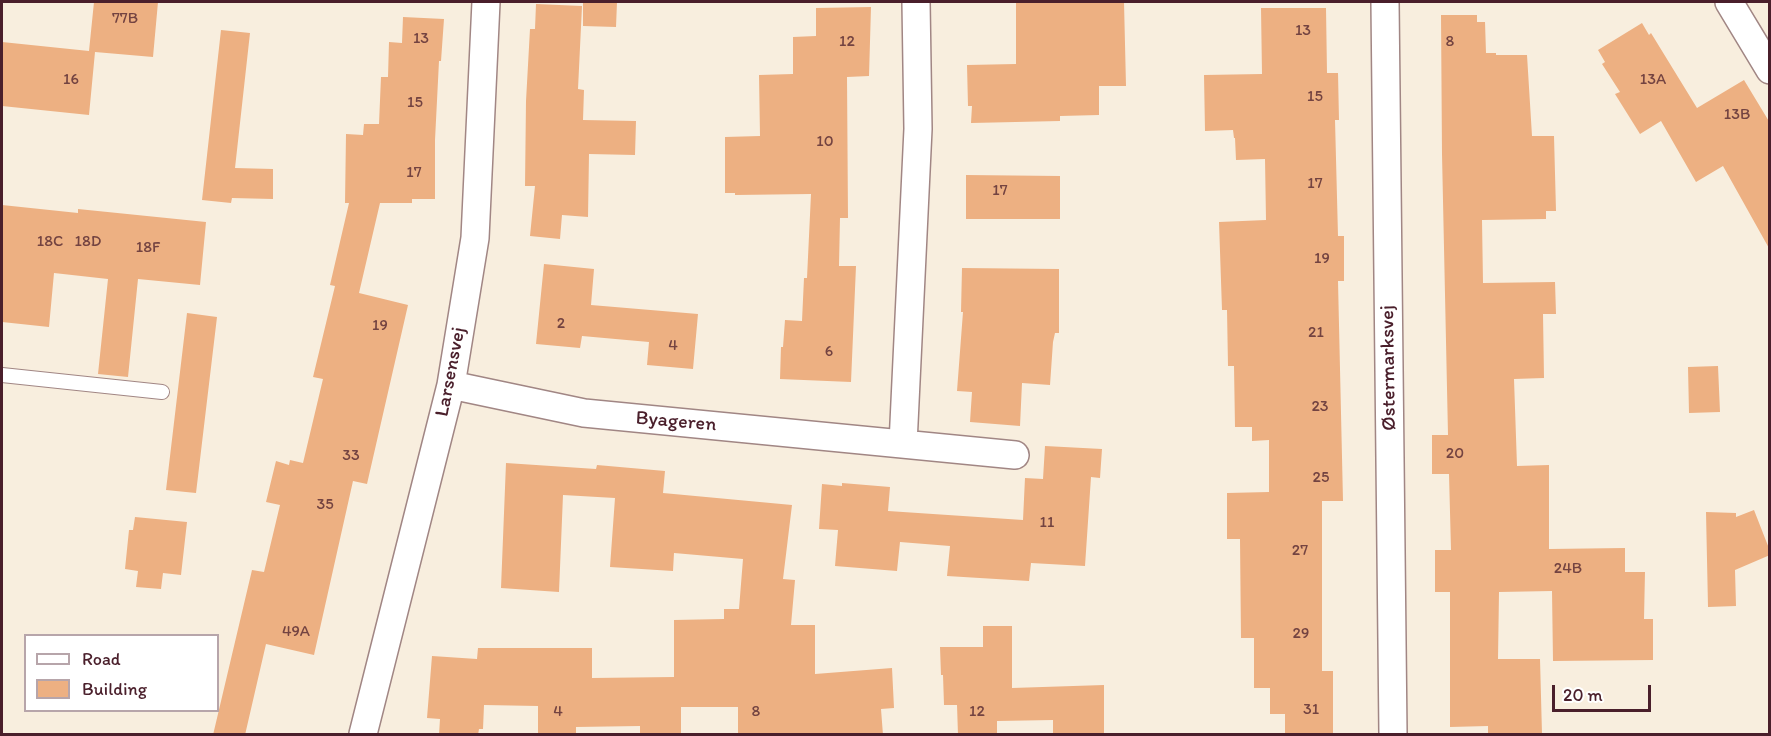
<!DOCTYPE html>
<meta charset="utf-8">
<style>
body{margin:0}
#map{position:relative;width:1771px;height:736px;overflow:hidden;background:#f8eede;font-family:Itim,sans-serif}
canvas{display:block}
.frame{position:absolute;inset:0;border:3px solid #4a1f2b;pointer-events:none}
.legend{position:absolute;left:24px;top:634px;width:195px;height:78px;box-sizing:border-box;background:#fff;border:2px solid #b7a5aa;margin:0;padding:8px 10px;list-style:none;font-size:18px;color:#4a1f2b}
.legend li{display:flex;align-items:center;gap:12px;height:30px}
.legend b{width:30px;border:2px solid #b7a5aa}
.scale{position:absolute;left:1552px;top:685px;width:99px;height:27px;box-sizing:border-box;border:3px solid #4a1f2b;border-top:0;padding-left:8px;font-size:18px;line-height:21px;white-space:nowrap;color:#4a1f2b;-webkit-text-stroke:4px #fff;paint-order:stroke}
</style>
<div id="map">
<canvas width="1771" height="736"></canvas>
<div class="frame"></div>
<ul class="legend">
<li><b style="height:8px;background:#fff"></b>Road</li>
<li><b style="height:16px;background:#edb082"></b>Building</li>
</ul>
<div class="scale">20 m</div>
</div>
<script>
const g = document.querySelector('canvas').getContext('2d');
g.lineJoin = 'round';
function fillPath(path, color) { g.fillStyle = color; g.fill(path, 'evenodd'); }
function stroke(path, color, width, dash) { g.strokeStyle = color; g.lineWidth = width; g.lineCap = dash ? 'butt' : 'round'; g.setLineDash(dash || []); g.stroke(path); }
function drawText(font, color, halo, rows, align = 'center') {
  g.font = font + ' Itim,sans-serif'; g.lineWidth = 5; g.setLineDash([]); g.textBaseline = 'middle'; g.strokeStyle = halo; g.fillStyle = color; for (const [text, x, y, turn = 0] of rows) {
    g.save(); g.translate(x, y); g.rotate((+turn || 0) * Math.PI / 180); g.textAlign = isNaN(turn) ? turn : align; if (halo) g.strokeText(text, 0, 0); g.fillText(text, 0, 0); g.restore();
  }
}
fillPath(new Path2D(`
 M 94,2 L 158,2 L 153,57 L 95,52 L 89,115 L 2,106 L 2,42 L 89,51 Z
 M 583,2 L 617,2 L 616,27 L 583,26 Z
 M 1016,2 L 1124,2 L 1126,86 L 1099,86 L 1099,115 L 1060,116 L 1060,121 L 971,123 L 972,106 L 968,106 L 967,65 L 1016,64 Z
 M 536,4 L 582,6 L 578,89 L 584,90 L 583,120 L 636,121 L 635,155 L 589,154 L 588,217 L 562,215 L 560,239 L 530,236 L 535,186 L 525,186 L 526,101 L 530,29 L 535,29 Z
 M 871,7 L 869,76 L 847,77 L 848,218 L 840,218 L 839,266 L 856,266 L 851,382 L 780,379 L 781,347 L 783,347 L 785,320 L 802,321 L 804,278 L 807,278 L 811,194 L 735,195 L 735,193 L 725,193 L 725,137 L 760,136 L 759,75 L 793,74 L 793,37 L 816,36 L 816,8 Z
 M 1261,8 L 1326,8 L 1327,73 L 1338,73 L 1339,120 L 1335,120 L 1338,236 L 1344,236 L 1344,281 L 1338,281 L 1343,501 L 1322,501 L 1322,671 L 1333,671 L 1333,733 L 1285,733 L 1285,714 L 1270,714 L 1270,688 L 1254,688 L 1254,638 L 1241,638 L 1240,539 L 1227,539 L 1227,493 L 1269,492 L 1269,440 L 1252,441 L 1252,427 L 1235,427 L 1234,366 L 1228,366 L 1227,310 L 1222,310 L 1219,222 L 1266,220 L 1265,159 L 1236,160 L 1235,138 L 1234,138 L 1233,130 L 1205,131 L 1204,75 L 1262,74 Z
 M 1441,15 L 1477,15 L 1477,22 L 1485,22 L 1486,53 L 1496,53 L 1496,55 L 1527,55 L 1532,136 L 1554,136 L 1556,211 L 1546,211 L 1546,219 L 1482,220 L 1483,283 L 1555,282 L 1556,314 L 1543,314 L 1544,378 L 1514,379 L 1517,466 L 1549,465 L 1549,549 L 1625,548 L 1625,572 L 1645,572 L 1644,619 L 1653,619 L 1653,660 L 1553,661 L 1552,591 L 1499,592 L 1498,659 L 1540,659 L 1542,734 L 1488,735 L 1488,726 L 1450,727 L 1450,592 L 1435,592 L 1435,550 L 1451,550 L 1449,474 L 1432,474 L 1432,435 L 1448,435 L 1442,154 Z
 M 403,17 L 444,19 L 441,61 L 439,61 L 435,140 L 435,199 L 412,199 L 412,203 L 380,203 L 359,293 L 408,305 L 367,484 L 353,481 L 314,655 L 266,644 L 245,735 L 213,735 L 252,570 L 264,572 L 280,505 L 266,502 L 276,461 L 289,465 L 290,460 L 303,463 L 323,379 L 313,377 L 335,286 L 330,285 L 349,203 L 345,203 L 346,134 L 363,135 L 364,124 L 379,124 L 381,77 L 388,77 L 389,42 L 402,43 Z
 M 1642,23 L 1649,35 L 1651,33 L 1697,108 L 1744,80 L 1770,123 L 1770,250 L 1723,166 L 1696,182 L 1661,121 L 1640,134 L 1615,94 L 1620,92 L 1602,64 L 1605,62 L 1598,50 Z
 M 221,30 L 250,33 L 235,168 L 273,169 L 273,199 L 232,198 L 231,203 L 202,200 Z
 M 966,175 L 1060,176 L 1060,219 L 966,219 Z
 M 2,205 L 78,213 L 78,209 L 206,222 L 200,285 L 138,279 L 128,377 L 98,374 L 108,279 L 54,273 L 49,327 L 2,322 Z
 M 544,264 L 594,269 L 591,305 L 698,314 L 693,369 L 647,365 L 649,342 L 582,336 L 580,348 L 536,344 Z
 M 962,268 L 1059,269 L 1059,333 L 1055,333 L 1053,342 L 1050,385 L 1022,383 L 1020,426 L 970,422 L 972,392 L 957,391 L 963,312 L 961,312 Z
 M 187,313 L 217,317 L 196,493 L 166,490 Z
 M 1718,366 L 1720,412 L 1689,413 L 1688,367 Z
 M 1045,446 L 1102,449 L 1100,478 L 1091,477 L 1085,566 L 1031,563 L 1029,581 L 947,576 L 950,546 L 900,542 L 897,571 L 835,566 L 838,530 L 819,529 L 822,484 L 842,486 L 842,483 L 890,487 L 888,511 L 1023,520 L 1025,478 L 1043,479 Z
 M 506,463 L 596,469 L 597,465 L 665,471 L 663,493 L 792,505 L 783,579 L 795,580 L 791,625 L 815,625 L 815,674 L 892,668 L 894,708 L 881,709 L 883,735 L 738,735 L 738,707 L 681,707 L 681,733 L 677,733 L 677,735 L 640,735 L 640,726 L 576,727 L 576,734 L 538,734 L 538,706 L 484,705 L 483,729 L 479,729 L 478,735 L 439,735 L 440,719 L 427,718 L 432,656 L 477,659 L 478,648 L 592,648 L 592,678 L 674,677 L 674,620 L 724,619 L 724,609 L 739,609 L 743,559 L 674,553 L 673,571 L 610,567 L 615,498 L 563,495 L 559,592 L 501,588 Z
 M 1754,510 L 1770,551 L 1770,555 L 1735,570 L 1736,606 L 1708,607 L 1706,512 L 1736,513 L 1736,517 Z
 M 135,517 L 187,522 L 181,575 L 163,573 L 161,589 L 136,587 L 138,571 L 125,569 L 129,530 L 133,530 Z
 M 983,626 L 1012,626 L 1012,688 L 1104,685 L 1104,735 L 1053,735 L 1053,720 L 997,721 L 997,735 L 958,735 L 957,705 L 944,705 L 943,675 L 941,675 L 940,647 L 983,647 Z`), '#edb082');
const lane = new Path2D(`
 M 2,375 L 162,392`);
const street = new Path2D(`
 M 1385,2 L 1393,734
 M 1729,2 L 1770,70
 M 451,385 L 584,413 L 1015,455
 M 903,444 L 918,129 L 916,2
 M 363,734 L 451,385 L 475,238 L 486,2`);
stroke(lane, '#a18684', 16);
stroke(street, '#a18684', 30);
stroke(lane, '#fff', 14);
stroke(street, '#fff', 27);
drawText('16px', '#734341', null, [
 ["77B",125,19],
 ["13",1303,31],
 ["13",421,39],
 ["12",847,42],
 ["8",1450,42],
 ["16",71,80],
 ["13A",1653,80],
 ["15",1315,97],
 ["15",415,103],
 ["13B",1737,115],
 ["10",825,142],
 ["17",414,173],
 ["17",1315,184],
 ["17",1000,191],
 ["18C",50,242],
 ["18D",88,242],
 ["18F",148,248],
 ["19",1322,259],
 ["2",561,324],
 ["19",380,326],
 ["21",1316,333],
 ["4",673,346],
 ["6",829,352],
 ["23",1320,407],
 ["20",1455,454],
 ["33",351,456],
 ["25",1321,478],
 ["35",325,505],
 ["11",1047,523],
 ["27",1300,551],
 ["24B",1568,569],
 ["49A",296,632],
 ["29",1301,634],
 ["31",1311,710],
 ["4",558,712],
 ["8",756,712],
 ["12",977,712]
]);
drawText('20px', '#4a1f2b', '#fff', [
 ["Østermarksvej",1389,368,-91],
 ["Larsensvej",451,372,-79],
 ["Byageren",676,422,5]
]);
</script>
